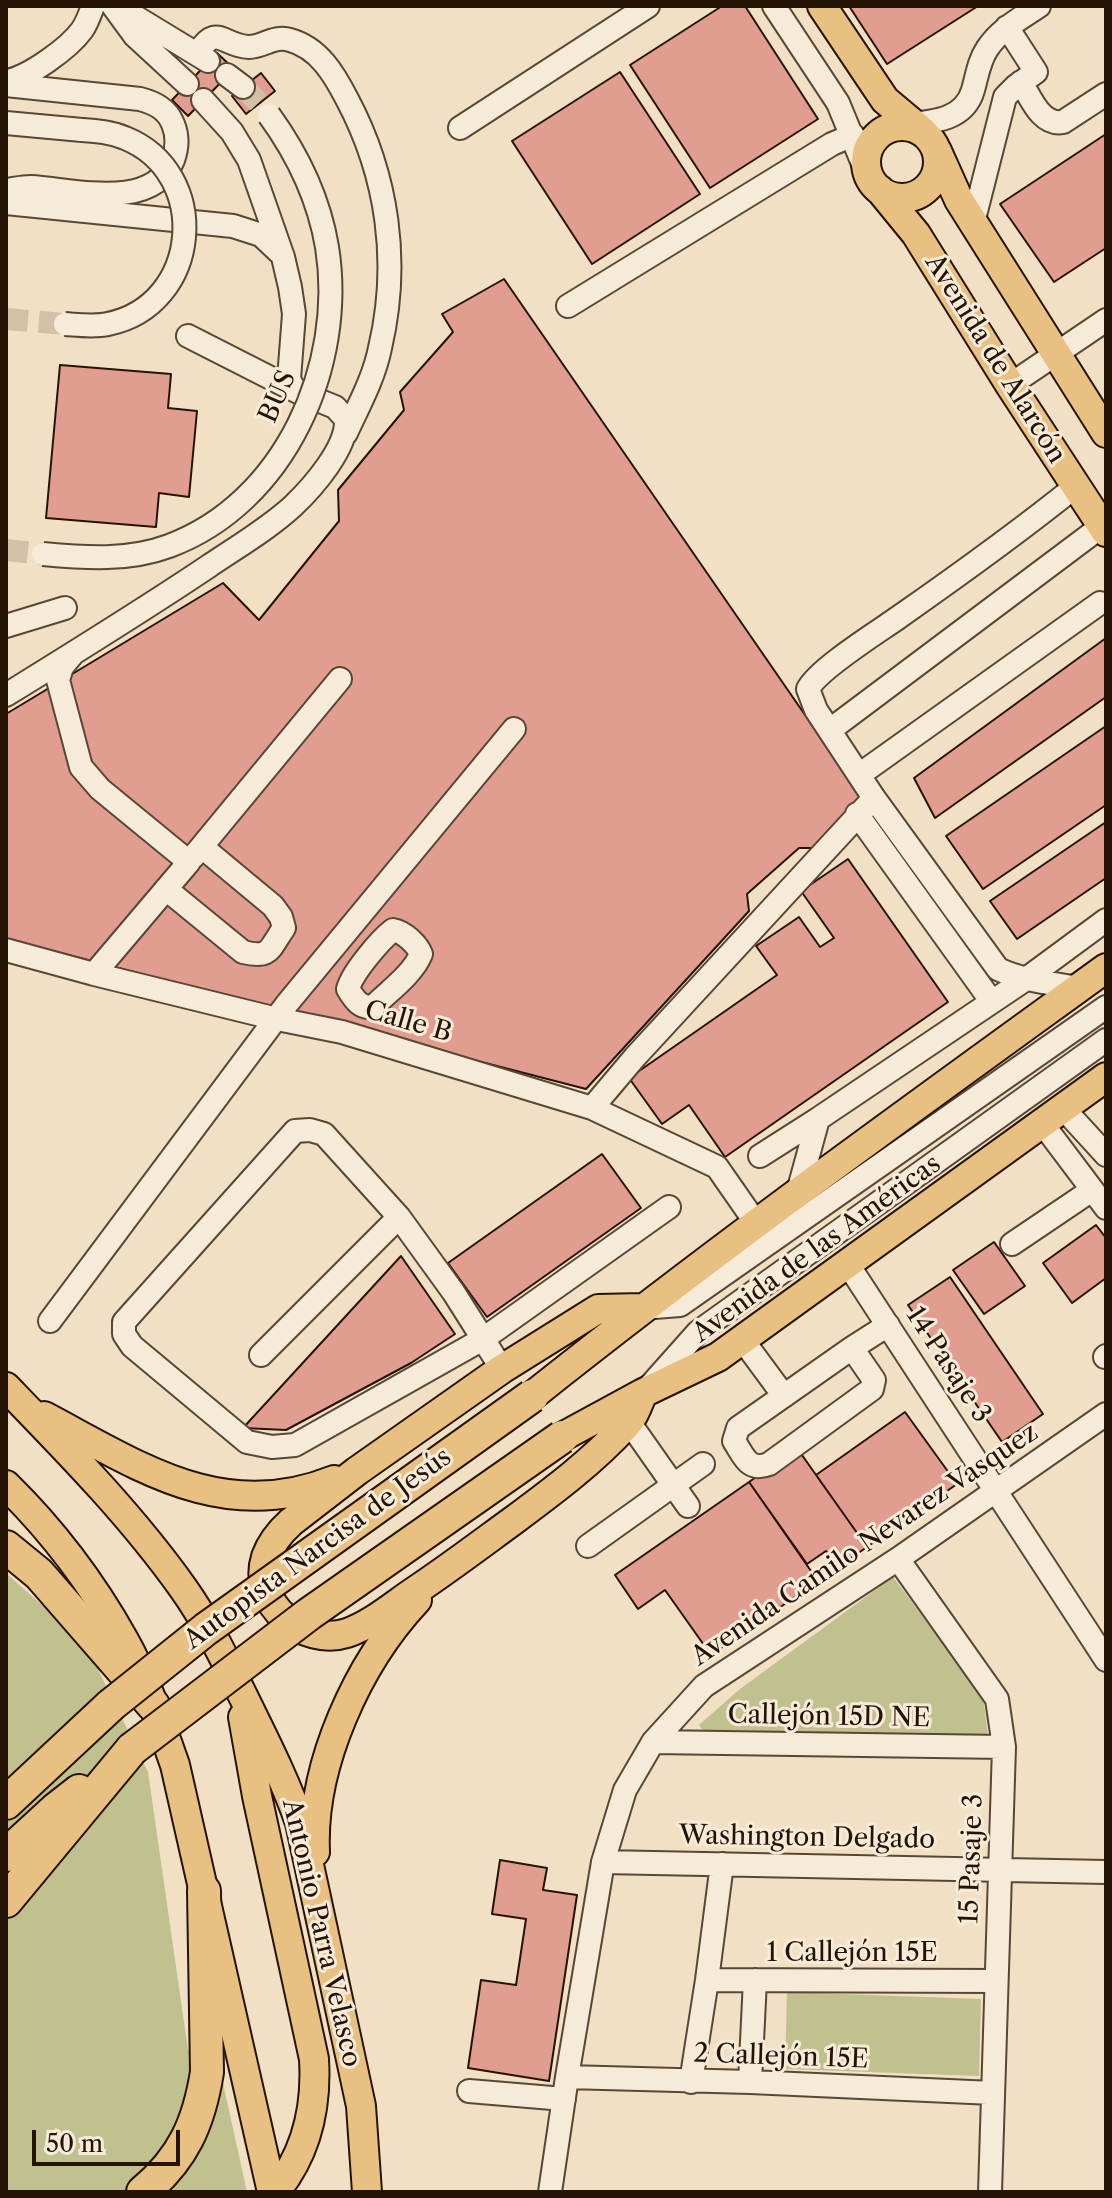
<!DOCTYPE html>
<meta charset="utf-8">
<style>
body{margin:0}
#map{position:relative;width:1112px;height:2198px;overflow:hidden;background:#f1e0c3;font-family:"Libre Caslon Text",serif}
canvas{display:block}
.frame{position:absolute;inset:0;border:8px solid #251406;pointer-events:none}
.scale{position:absolute;left:32px;top:2130px;width:148px;height:36px;box-sizing:border-box;border:4px solid #251406;border-top:0;padding-left:10px;font-size:24px;line-height:28px;white-space:nowrap;color:#251406;-webkit-text-stroke:6px #f6ebd8;paint-order:stroke}
</style>
<div id="map">
<canvas width="1112" height="2198"></canvas>
<div class="frame"></div>
<div class="scale">50 m</div>
</div>
<script>
const g = document.querySelector('canvas').getContext('2d');
g.lineJoin = 'round';
function fillPath(path, color) { g.fillStyle = color; g.fill(path, 'evenodd'); }
function stroke(path, color, width, dash) { g.strokeStyle = color; g.lineWidth = width; g.lineCap = dash ? 'butt' : 'round'; g.setLineDash(dash || []); g.stroke(path); }
function drawText(font, color, halo, rows, align = 'center') {
  g.font = font + ' "Libre Caslon Text",serif'; g.lineWidth = 6; g.setLineDash([]); g.textBaseline = 'middle'; g.strokeStyle = halo; g.fillStyle = color; for (const [text, x, y, turn = 0] of rows) {
    g.save(); g.translate(x, y); g.rotate((+turn || 0) * Math.PI / 180); g.textAlign = isNaN(turn) ? turn : align; if (halo) g.strokeText(text, 0, 0); g.fillText(text, 0, 0); g.restore();
  }
}
fillPath(new Path2D(`
 M 6,1573 L 73,1633 L 93,1659 L 148,1772 L 188,2050 L 221,2074 L 247,2192 L 6,2192 Z
 M 893,1577 L 983,1696 L 988,1736 L 704,1732 L 699,1725 L 740,1689 Z
 M 787,1992 L 981,1999 L 979,2076 L 785,2069 Z`), '#c1c08f');
const building = new Path2D(`
 M 722,6 L 745,6 L 818,119 L 710,188 L 630,65 Z
 M 849,6 L 978,6 L 887,64 Z
 M 217,53 L 234,69 L 188,116 L 172,100 Z
 M 620,72 L 700,194 L 592,264 L 512,141 Z
 M 261,73 L 275,91 L 246,114 L 232,96 Z
 M 1106,134 L 1106,248 L 1054,282 L 1000,204 Z
 M 504,279 L 861,796 L 817,848 L 799,848 L 747,894 L 749,911 L 586,1089 L 6,939 L 6,714 L 223,583 L 259,620 L 339,521 L 338,490 L 404,410 L 400,392 L 453,332 L 442,314 Z
 M 60,365 L 171,374 L 168,408 L 197,411 L 189,497 L 159,493 L 156,527 L 46,518 Z
 M 1106,638 L 1106,697 L 935,818 L 914,778 Z
 M 1106,726 L 1106,805 L 983,889 L 946,836 Z
 M 1106,822 L 1106,878 L 1017,939 L 990,901 Z
 M 848,859 L 948,1002 L 725,1157 L 689,1105 L 662,1124 L 629,1078 L 777,975 L 756,946 L 799,917 L 820,947 L 834,938 L 801,891 Z
 M 602,1154 L 641,1208 L 487,1317 L 448,1263 Z
 M 1096,1225 L 1106,1238 L 1106,1278 L 1072,1303 L 1043,1263 Z
 M 994,1242 L 1025,1286 L 984,1314 L 953,1270 Z
 M 401,1256 L 455,1334 L 411,1363 L 286,1430 L 243,1428 Z
 M 950,1277 L 1043,1414 L 1002,1442 L 908,1305 Z
 M 905,1412 L 957,1484 L 867,1547 L 816,1475 Z
 M 797,1448 L 867,1547 L 838,1567 L 826,1551 L 807,1564 L 749,1482 Z
 M 749,1482 L 818,1581 L 711,1655 L 665,1590 L 638,1609 L 615,1575 Z
 M 500,1860 L 547,1868 L 543,1890 L 577,1895 L 549,2081 L 468,2068 L 481,1980 L 516,1985 L 526,1919 L 492,1914 Z`);
fillPath(building, '#e29d91');
stroke(building, '#251406', 2);
stroke(new Path2D(`
 M 243,87 L 259,103
 M 6,319 L 65,324
 M 6,550 L 43,554`), '#d2c1a7', 22, [22, 11]);
const minor = new Path2D(`
 M 113,6 L 135,36 L 187,84
 M 774,6 L 838,103 L 866,171
 M 122,7 L 134,16 L 208,61
 M 197,54 C 217,22 222,46 249,47 C 263,47 274,35 290,40 C 319,48 334,74 347,99 C 388,176 400,263 380,348 C 374,378 359,405 346,433
 M 227,75 L 243,87
 M 7,81 C 29,77 69,48 82,30 C 87,23 90,14 93,6
 M 1021,82 C 1031,98 1041,126 1063,122 L 1106,94
 M 6,85 L 140,99 C 155,103 167,109 173,124 C 178,136 177,149 173,160 C 153,212 72,189 31,187 C 22,187 14,189 6,190
 M 203,100 L 232,132 L 249,160 L 283,257 L 290,287 L 294,314 L 289,379 L 293,387 L 300,393
 M 6,123 L 82,130
 M 901,125 C 929,122 964,122 973,90 C 977,76 979,61 987,49 C 1000,29 1020,19 1039,6
 M 460,128 L 648,6
 M 6,203 L 233,226 L 261,235 L 279,252
 M 973,223 L 1005,97 L 1016,86 L 1036,72 L 1007,27
 M 568,306 L 832,144 L 853,135
 M 1010,385 L 1106,320
 M 1076,486 C 1019,532 959,575 899,617 C 878,632 818,669 808,689 L 816,710 L 874,798 L 998,969 C 1023,981 1051,983 1078,988
 M 6,626 L 65,608
 M 72,655 L 62,667 L 58,680 L 81,767 L 100,789 L 189,862 L 94,974
 M 6,695 C 74,653 142,611 209,566 C 237,547 268,529 293,506 C 313,487 348,447 346,419 L 335,407 L 300,393 L 188,336
 M 830,730 L 1102,526
 M 859,775 L 1100,603
 M 857,814 L 992,1002
 M 193,857 L 340,679
 M 166,889 L 243,952 C 271,959 269,949 284,928 L 281,917 L 273,906 L 202,847
 M 393,930 C 404,932 417,944 421,954 C 413,974 389,991 374,1006 C 361,1010 354,999 348,989 C 352,973 380,940 393,930 Z
 M 6,950 L 94,974 L 277,1019 L 342,1032 L 592,1108 L 717,1167 L 756,1223
 M 592,1108 L 635,1057 L 874,798
 M 1063,1108 L 1106,1155
 M 1042,1123 L 1106,1208
 M 310,1130 L 324,1134 L 399,1217 L 454,1293 L 483,1339 L 295,1445 L 272,1447 L 247,1442 L 132,1346 L 124,1334 L 124,1322 L 295,1131 Z
 M 760,1156 L 818,1119
 M 798,1192 L 818,1119 L 1026,979 L 1106,920
 M 1012,1244 L 1092,1190
 M 847,1263 L 1106,1660
 M 642,1308 L 680,1305 L 1106,1007
 M 50,1321 L 286,1005 L 514,729
 M 742,1339 L 784,1396
 M 852,1348 L 874,1380 L 872,1389 L 769,1464 C 748,1472 744,1456 734,1441 L 738,1428 L 852,1348 L 888,1325
 M 261,1355 L 399,1217
 M 1105,1357 L 1106,1356
 M 502,1369 L 483,1339 L 669,1207
 M 649,1387 L 698,1332 L 1106,1040
 M 629,1422 L 688,1506
 M 588,1546 L 703,1464
 M 898,1559 L 997,1699 L 1004,1747 L 990,2192
 M 653,1742 L 1004,1747
 M 603,1862 L 1106,1872
 M 707,1980 L 996,1981
 M 567,2077 L 750,2082 L 993,2093
 M 691,2082 L 707,1980 L 722,1864
 M 750,2082 L 755,1980
 M 469,2091 L 564,2099
 M 550,2192 L 567,2077 L 603,1862 L 625,1790 L 653,1742 L 704,1686 L 898,1559 L 1106,1414`);
const major = new Path2D(`
 M 822,6 L 885,100 L 922,131
 M866 162a36 36 0 1 1 72 0a36 36 0 1 1-72 0Z
 M 937,151 L 959,200 L 1106,433
 M 880,190 L 916,234 L 1010,385 L 1106,532
 M 642,1308 L 598,1309 L 502,1369 L 357,1471 L 291,1522 C 281,1531 271,1543 266,1557 C 251,1603 303,1647 347,1633 C 371,1625 394,1605 415,1591 C 448,1569 481,1544 514,1520 C 553,1491 592,1462 626,1425 C 634,1417 638,1404 643,1393
 M 6,1387 C 68,1451 131,1515 183,1588 C 208,1623 226,1662 245,1700 C 265,1741 285,1780 300,1823 L 361,2106 L 367,2192
 M 532,1396 C 719,1247 913,1108 1106,968
 M 44,1416 C 139,1466 223,1525 334,1480
 M 562,1437 L 643,1393 L 718,1357 L 1106,1077
 M 6,1485 C 53,1531 92,1583 124,1640 C 146,1679 160,1723 175,1765 L 272,2192
 M 243,1717 L 257,1796 L 314,2059 C 317,2108 307,2153 275,2192
 M 315,1852 C 311,1765 358,1663 417,1600`);
const highway = new Path2D(`
 M 6,1547 L 39,1574 L 153,1705
 M 6,1803 L 111,1705
 M 6,1855 L 56,1809 L 79,1791
 M 6,1901 L 132,1749
 M 143,2192 C 183,2159 199,2123 207,2072 L 204,1891`);
stroke(minor, '#584735', 26);
stroke(major, '#251406', 32);
stroke(highway, '#251406', 36);
stroke(minor, '#f6ebd8', 22);
stroke(major, '#e8c082', 28);
stroke(highway, '#e8c082', 32);
const minorBridge = new Path2D(`
 M 65,324 C 80,325 94,327 108,324 C 201,305 212,173 125,138 C 111,132 97,131 82,130
 M 43,554 C 86,558 129,561 169,546 C 285,503 346,365 327,247 C 319,199 298,155 269,115`);
const highwayBridge = new Path2D(`
 M 111,1705 L 206,1629 L 532,1396
 M 132,1749 L 309,1614 L 562,1437`);
stroke(minorBridge, '#584735', 26, []);
stroke(highwayBridge, '#251406', 36, []);
stroke(minorBridge, '#f6ebd8', 22);
stroke(highwayBridge, '#e8c082', 32);
drawText('26px', '#251406', '#f6ebd8', [
 ["Avenida de Alarcón",995,359,58],
 ["BUS",278,397,-66],
 ["Calle B",408,1022,16],
 ["Avenida de las Américas",817,1249,-36],
 ["14 Pasaje 3",948,1365,57],
 ["Avenida Camilo Nevarez Vasquez",865,1545,-34],
 ["Autopista Narcisa de Jesús",318,1549,-36],
 ["Callejón 15D NE",829,1717,1],
 ["Washington Delgado",807,1838,1],
 ["15 Pasaje 3",972,1859,-88],
 ["Antonio Parra Velasco",321,1933,77],
 ["1 Callejón 15E",852,1953],
 ["2 Callejón 15E",781,2057,2]
]);
</script>
